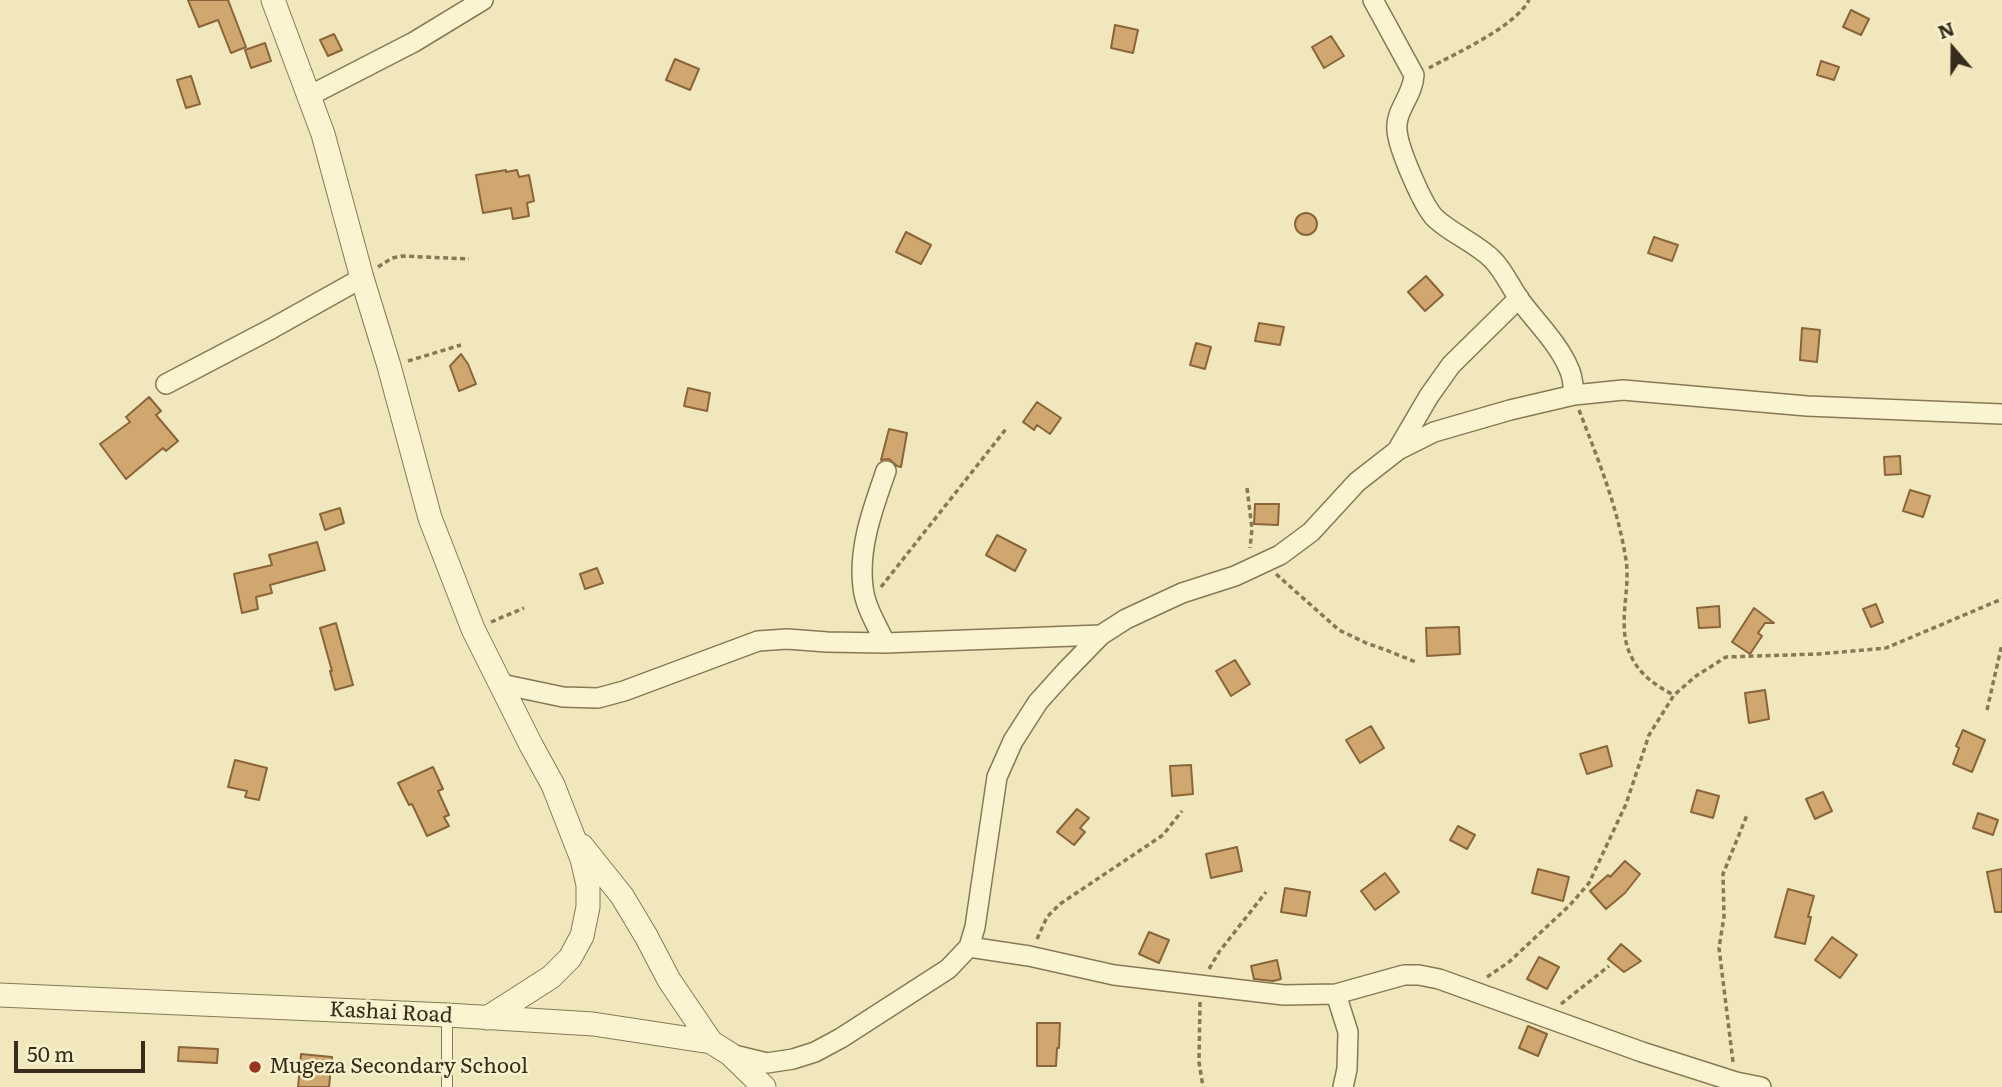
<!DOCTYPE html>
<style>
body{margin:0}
#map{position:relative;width:2002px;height:1087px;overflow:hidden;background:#f0e8bc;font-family:Literata,serif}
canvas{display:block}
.north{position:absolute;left:1918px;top:14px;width:70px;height:70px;-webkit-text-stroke:5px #f7f1cc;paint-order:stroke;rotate:340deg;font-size:19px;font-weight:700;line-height:28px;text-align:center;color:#372c1b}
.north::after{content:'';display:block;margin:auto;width:24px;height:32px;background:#372c1b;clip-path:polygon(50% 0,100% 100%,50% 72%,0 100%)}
.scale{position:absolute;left:14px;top:1041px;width:131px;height:32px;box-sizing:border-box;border:4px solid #372c1b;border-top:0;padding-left:9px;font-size:21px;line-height:24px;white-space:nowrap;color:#372c1b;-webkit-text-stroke:5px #f7f1cc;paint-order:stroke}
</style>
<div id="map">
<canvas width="2002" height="1087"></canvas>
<div class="north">N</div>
<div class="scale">50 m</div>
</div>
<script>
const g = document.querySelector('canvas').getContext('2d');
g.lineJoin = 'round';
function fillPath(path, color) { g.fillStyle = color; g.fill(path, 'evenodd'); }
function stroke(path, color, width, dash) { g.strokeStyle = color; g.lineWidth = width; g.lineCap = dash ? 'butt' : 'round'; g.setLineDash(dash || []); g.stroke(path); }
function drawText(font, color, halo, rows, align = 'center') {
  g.font = font + ' Literata,serif'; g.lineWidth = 5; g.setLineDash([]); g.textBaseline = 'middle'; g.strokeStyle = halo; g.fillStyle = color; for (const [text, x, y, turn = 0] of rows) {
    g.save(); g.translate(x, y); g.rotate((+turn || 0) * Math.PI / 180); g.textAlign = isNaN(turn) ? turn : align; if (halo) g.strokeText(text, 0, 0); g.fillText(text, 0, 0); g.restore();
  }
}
const building = new Path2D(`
 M 188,0 L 228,0 L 246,47 L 231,53 L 218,20 L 199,27 Z
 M 1851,10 L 1869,19 L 1861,35 L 1843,27 Z
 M 1115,25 L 1138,30 L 1133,53 L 1111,48 Z
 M 334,34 L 342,50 L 328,56 L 320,40 Z
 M 1331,36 L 1344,56 L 1324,68 L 1312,47 Z
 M 265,43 L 271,61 L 251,68 L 245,50 Z
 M 675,59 L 699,69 L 690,90 L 666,80 Z
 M 1821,61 L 1839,67 L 1834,80 L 1817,75 Z
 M 191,76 L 200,104 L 186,108 L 177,80 Z
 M 506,170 L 506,172 L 517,170 L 519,177 L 529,175 L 534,201 L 527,203 L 529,216 L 513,219 L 511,208 L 483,213 L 476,175 Z
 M1295 224a11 11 0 1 1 22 0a11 11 0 1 1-22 0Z
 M 906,232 L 931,245 L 921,264 L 896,252 Z
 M 1654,237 L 1678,245 L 1672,261 L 1648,253 Z
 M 1426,276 L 1443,295 L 1425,311 L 1408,292 Z
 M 1259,323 L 1284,327 L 1280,345 L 1255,341 Z
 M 1802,328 L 1820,330 L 1817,362 L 1800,360 Z
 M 1196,343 L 1211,347 L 1205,369 L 1190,365 Z
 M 461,354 L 468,364 L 476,384 L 459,391 L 450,366 Z
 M 688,388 L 710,393 L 707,411 L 684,406 Z
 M 149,397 L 161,411 L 156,415 L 178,441 L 166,451 L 163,448 L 126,479 L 100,444 L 130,422 L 126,417 Z
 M 1037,402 L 1061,418 L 1050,434 L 1037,425 L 1034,430 L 1023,422 Z
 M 889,429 L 907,433 L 901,467 L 897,466 L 889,459 L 881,460 Z
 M 1900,456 L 1901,474 L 1885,475 L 1884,457 Z
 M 1910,490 L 1930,496 L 1923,517 L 1903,511 Z
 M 1255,504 L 1279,504 L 1278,525 L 1254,524 Z
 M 340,508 L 344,523 L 325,530 L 320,514 Z
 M 997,535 L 1026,550 L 1015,571 L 986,555 Z
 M 317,542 L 325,570 L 270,585 L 272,593 L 256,597 L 258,609 L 242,613 L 234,574 L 272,565 L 269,555 Z
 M 597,568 L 603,583 L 585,589 L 580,574 Z
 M 1876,604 L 1883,622 L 1871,627 L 1863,609 Z
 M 1719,606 L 1720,627 L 1699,628 L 1697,608 Z
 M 1754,608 L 1774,623 L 1765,623 L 1758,633 L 1762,636 L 1750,654 L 1732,642 Z
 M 336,623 L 353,685 L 335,690 L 330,671 L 332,671 L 320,628 Z
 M 1459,627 L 1460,654 L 1427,656 L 1426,628 Z
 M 1235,660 L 1250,684 L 1231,696 L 1216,671 Z
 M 1765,690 L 1769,719 L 1749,723 L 1745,693 Z
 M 1371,726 L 1384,748 L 1360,763 L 1346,740 Z
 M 1963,730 L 1985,740 L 1972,772 L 1953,764 L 1959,748 L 1956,746 Z
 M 1607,746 L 1612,766 L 1587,774 L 1580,754 Z
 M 235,760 L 267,768 L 259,800 L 245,797 L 247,791 L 228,787 Z
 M 1191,765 L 1193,794 L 1172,796 L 1170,766 Z
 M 433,767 L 443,789 L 438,791 L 449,815 L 444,817 L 449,826 L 427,836 L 412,804 L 409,805 L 398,783 Z
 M 1697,790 L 1719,796 L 1713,818 L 1691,812 Z
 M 1823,792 L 1832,811 L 1815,819 L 1806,799 Z
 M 1077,809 L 1089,818 L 1080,828 L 1085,832 L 1074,845 L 1057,832 Z
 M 1978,813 L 1998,820 L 1993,835 L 1973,828 Z
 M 1458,826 L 1475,835 L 1467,849 L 1450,840 Z
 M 1237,847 L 1242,871 L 1211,878 L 1206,854 Z
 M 1625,861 L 1640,874 L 1625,893 L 1606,909 L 1590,891 L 1608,875 L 1610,877 Z
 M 1538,869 L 1569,877 L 1563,901 L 1532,893 Z
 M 2002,869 L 2002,912 L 1995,912 L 1987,872 Z
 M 1385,873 L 1399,892 L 1375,910 L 1361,891 Z
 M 1285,888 L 1310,892 L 1306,916 L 1281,912 Z
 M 1788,889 L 1814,896 L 1808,917 L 1811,917 L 1805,944 L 1775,937 Z
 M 1149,932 L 1169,940 L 1159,963 L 1139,954 Z
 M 1832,937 L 1857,955 L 1840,978 L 1815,960 Z
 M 1621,944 L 1641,961 L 1624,972 L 1608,959 Z
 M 1539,957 L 1559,967 L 1547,989 L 1527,979 Z
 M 1277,960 L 1281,979 L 1273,981 L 1254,979 L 1251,966 Z
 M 1037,1023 L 1060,1023 L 1059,1048 L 1057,1048 L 1056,1066 L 1037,1066 Z
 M 1528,1026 L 1547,1034 L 1538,1056 L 1519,1048 Z
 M 179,1047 L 218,1049 L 217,1063 L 178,1061 Z
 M 301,1054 L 332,1057 L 329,1087 L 298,1087 Z`);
fillPath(building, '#d1a770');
stroke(building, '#896539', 2);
const service = new Path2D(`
 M 447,1015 L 447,1087`);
const minor = new Path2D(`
 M 1373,0 L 1414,75 C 1413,96 1395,110 1397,130 C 1398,148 1423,206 1435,218 C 1452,234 1476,243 1492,259 C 1504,271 1510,286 1519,299 C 1535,321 1559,344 1569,369 C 1573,376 1573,387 1574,395
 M 309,96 L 414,42 L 483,0
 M 166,384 L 271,329 L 362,278
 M 1398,449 L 1429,396 L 1451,365 L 1519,298
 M 885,643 C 877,625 865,607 863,587 C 858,548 873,508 886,471
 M 501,684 L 563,697 L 598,698 L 624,691 L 758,641 L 787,639 L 827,642 L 885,643 L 1101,635
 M 969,947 L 1029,956 L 1114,975 L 1284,995 L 1336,994 L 1404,975 L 1419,975 L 1439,979 L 1642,1052 L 1736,1082 L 1761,1087
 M 1336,994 L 1348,1032 L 1347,1069 L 1343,1087
 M 730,1054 L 767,1063 L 793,1059 L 815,1052 L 841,1038 L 948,969 L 969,947 L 975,927 L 997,777 L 1013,741 L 1038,702 L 1065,672 L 1101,635 L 1126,619 L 1182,593 L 1235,576 L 1280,555 L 1311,532 L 1357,482 L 1398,450 L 1434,432 L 1510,410 L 1574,395 L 1623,390 L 1807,406 L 2002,414`);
const tertiary = new Path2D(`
 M 273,0 L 323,134 L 362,278 L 389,366 L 430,518 L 473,629 L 531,745 L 553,785 L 582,859 L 588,885 L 588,907 L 582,936 L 570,958 L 551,977 L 487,1018
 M 582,846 L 622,896 L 646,936 L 669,980 L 711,1042
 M 0,995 L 447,1015 L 593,1024 L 711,1042 L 730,1054 L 764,1087`);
stroke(service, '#887855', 12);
stroke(minor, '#887855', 22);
stroke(tertiary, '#887855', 25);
stroke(new Path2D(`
 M 1429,68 C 1456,53 1515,27 1529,0
 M 378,267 L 392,258 L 402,256 L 469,259
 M 408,361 L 461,345
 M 1579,410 C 1598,459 1618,508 1626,560 C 1631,591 1616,626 1631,656 C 1640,675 1656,686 1674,695
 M 1247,488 L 1252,529 L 1250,548
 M 1276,574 L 1339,630 L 1366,643 L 1386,650 L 1418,663
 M 881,587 L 1006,429
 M 491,622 L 524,608
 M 1987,710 L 2002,644
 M 1037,939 L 1047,917 L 1060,904 L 1163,835 L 1182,811
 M 1209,969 L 1219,952 L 1266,892
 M 1487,977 L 1509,962 L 1570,905 L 1589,883 L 1626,804 L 1649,735 L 1674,695 L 1696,676 L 1726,657 L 1818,654 L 1886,648 L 2002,599
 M 1200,1002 L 1199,1062 L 1203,1087
 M 1561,1004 L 1609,966
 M 1733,1062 L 1719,948 L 1724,917 L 1723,874 L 1747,815`), '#887855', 3.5, [5, 3.5]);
stroke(service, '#fbf4d0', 10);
stroke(minor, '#fbf4d0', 19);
stroke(tertiary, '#fbf4d0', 23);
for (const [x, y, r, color] of [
 [255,1067,7,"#9b3322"]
]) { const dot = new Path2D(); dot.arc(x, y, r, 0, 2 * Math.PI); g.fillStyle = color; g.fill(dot); stroke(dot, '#f7f1cc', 2.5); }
drawText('21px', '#372c1b', '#f7f1cc', [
 ["Kashai Road",391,1013,3]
]);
drawText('21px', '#372c1b', '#f7f1cc', [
 ["Mugeza Secondary School",269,1067]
], 'left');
</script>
